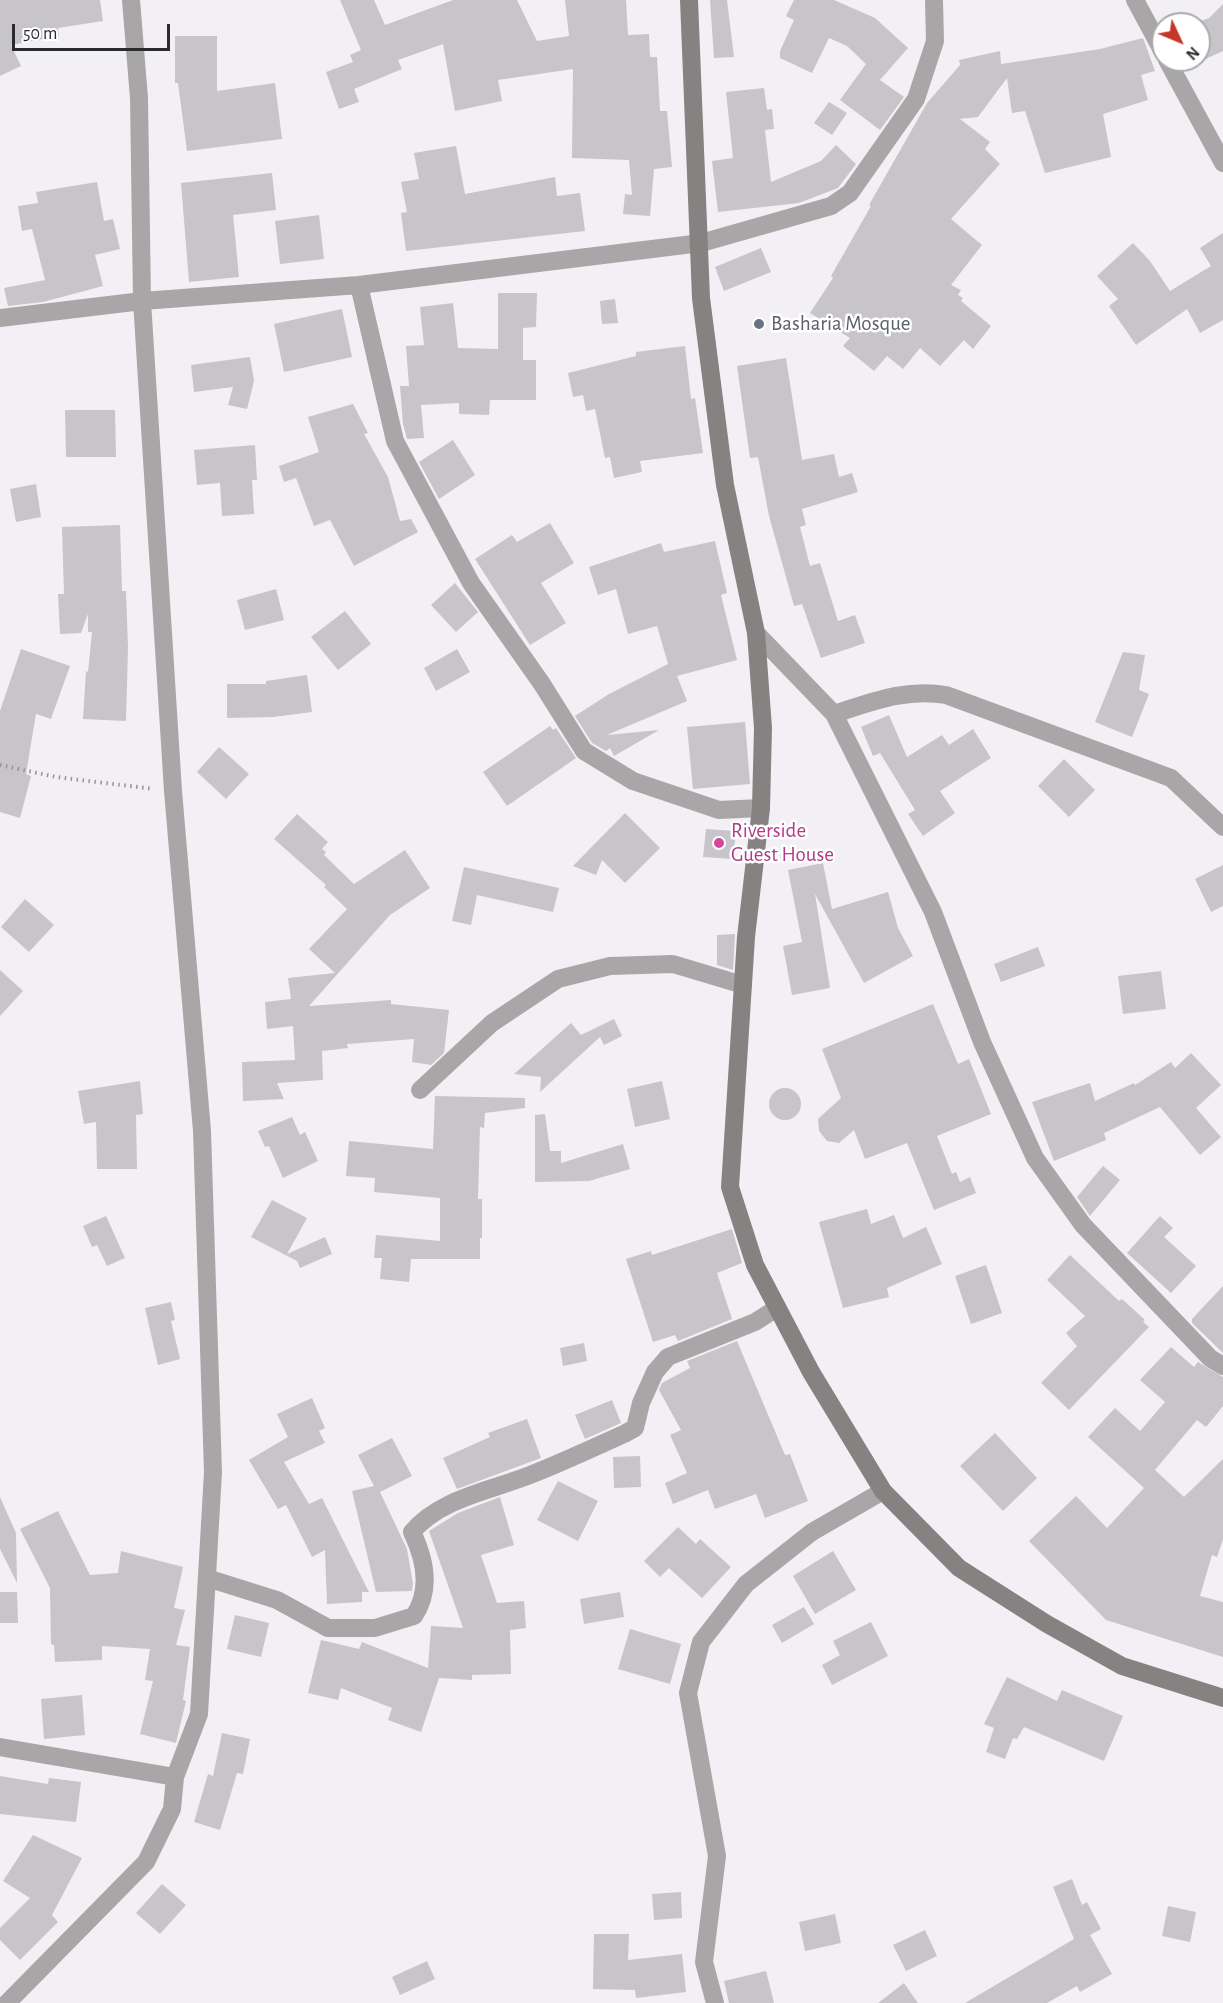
<!DOCTYPE html>
<style>
body{margin:0}
#map{position:relative;width:1223px;height:2003px;overflow:hidden;background:#f2f0f5;font-family:"Alegreya Sans",sans-serif}
canvas{display:block}
.north{position:absolute;left:1151px;top:12px;width:60px;height:60px;box-sizing:border-box;background:#fff;border:2px solid #aaaaab;border-radius:50%;rotate:134deg;font-size:16px;font-weight:700;line-height:24px;text-align:center;color:#2b2a2c}
.north::after{content:'';display:block;margin:auto;width:21px;height:27px;background:#c4372a;clip-path:polygon(50% 0,100% 100%,50% 72%,0 100%)}
.scale{position:absolute;left:12px;top:24px;width:158px;height:27px;box-sizing:border-box;border:3px solid #2b2a2c;border-top:0;padding-left:8px;font-size:18px;line-height:21px;white-space:nowrap;color:#2b2a2c;-webkit-text-stroke:4px #fff;paint-order:stroke}
</style>
<div id="map">
<canvas width="1223" height="2003"></canvas>
<div class="north">N</div>
<div class="scale">50 m</div>
</div>
<script>
const g = document.querySelector('canvas').getContext('2d');
g.lineJoin = 'round';
function fillPath(path, color) { g.fillStyle = color; g.fill(path, 'evenodd'); }
function stroke(path, color, width, dash) { g.strokeStyle = color; g.lineWidth = width; g.lineCap = dash ? 'butt' : 'round'; g.setLineDash(dash || []); g.stroke(path); }
function drawText(font, color, halo, rows, align = 'center') {
  g.font = font + ' "Alegreya Sans",sans-serif'; g.lineWidth = 5; g.setLineDash([]); g.textBaseline = 'middle'; g.strokeStyle = halo; g.fillStyle = color; for (const [text, x, y, turn = 0] of rows) {
    g.save(); g.translate(x, y); g.rotate((+turn || 0) * Math.PI / 180); g.textAlign = isNaN(turn) ? turn : align; if (halo) g.strokeText(text, 0, 0); g.fillText(text, 0, 0); g.restore();
  }
}
fillPath(new Path2D(`
 M 0,0 L 100,0 L 103,21 L 58,28 L 59,36 L 11,45 L 21,66 L 0,76 Z
 M 340,0 L 374,0 L 385,25 L 453,0 L 517,0 L 537,41 L 569,36 L 565,0 L 626,0 L 628,35 L 649,34 L 650,57 L 657,57 L 660,111 L 667,111 L 672,167 L 654,169 L 650,216 L 623,214 L 625,194 L 632,195 L 629,160 L 572,158 L 573,69 L 498,80 L 502,101 L 455,111 L 443,44 L 398,60 L 402,69 L 354,89 L 359,102 L 339,109 L 326,72 L 353,62 L 350,55 L 361,50 Z
 M 710,0 L 727,0 L 734,57 L 714,58 Z
 M 794,0 L 834,0 L 875,18 L 908,48 L 880,80 L 904,97 L 880,130 L 840,100 L 866,64 L 847,46 L 829,38 L 812,73 L 780,58 L 780,51 L 794,20 L 786,16 Z
 M 1223,4 L 1223,51 L 1199,62 L 1199,22 L 1209,18 Z
 M 175,36 L 217,36 L 217,91 L 275,83 L 282,139 L 187,151 L 178,83 L 175,83 Z
 M 1143,38 L 1155,71 L 1141,75 L 1148,100 L 1103,114 L 1111,157 L 1045,173 L 1025,111 L 1012,113 L 1007,78 L 978,117 L 960,119 L 990,142 L 985,149 L 1000,164 L 951,219 L 982,245 L 951,285 L 961,290 L 958,295 L 963,298 L 961,301 L 991,326 L 973,349 L 964,340 L 940,366 L 920,348 L 903,369 L 887,356 L 874,371 L 843,346 L 850,338 L 810,313 L 833,278 L 831,276 L 871,206 L 869,205 L 927,103 L 960,65 L 959,60 L 1000,51 L 1001,64 L 1100,49 Z
 M 764,88 L 767,110 L 772,109 L 774,129 L 765,130 L 771,182 L 821,161 L 836,145 L 856,164 L 838,188 L 799,203 L 718,212 L 712,161 L 733,158 L 726,92 Z
 M 829,102 L 847,113 L 832,135 L 814,123 Z
 M 456,146 L 465,194 L 555,177 L 557,196 L 580,193 L 585,231 L 406,251 L 401,213 L 407,212 L 401,182 L 419,179 L 414,153 Z
 M 272,173 L 276,210 L 233,215 L 239,277 L 189,282 L 181,183 Z
 M 97,182 L 104,221 L 113,219 L 120,249 L 95,255 L 103,286 L 43,302 L 8,306 L 4,288 L 45,280 L 32,229 L 22,231 L 18,206 L 38,203 L 36,192 Z
 M 319,215 L 324,259 L 280,264 L 275,221 Z
 M 1223,233 L 1223,320 L 1200,333 L 1187,309 L 1136,345 L 1109,306 L 1118,299 L 1097,276 L 1133,243 L 1150,261 L 1170,291 L 1211,266 L 1200,248 Z
 M 761,248 L 771,272 L 724,291 L 715,267 Z
 M 498,293 L 537,293 L 536,327 L 523,328 L 523,360 L 536,360 L 536,400 L 490,400 L 489,415 L 459,414 L 459,403 L 421,405 L 424,438 L 407,439 L 403,424 L 400,386 L 409,386 L 406,346 L 424,345 L 420,307 L 453,303 L 458,348 L 498,349 Z
 M 615,299 L 618,323 L 602,324 L 600,301 Z
 M 342,309 L 352,357 L 284,372 L 274,324 Z
 M 685,346 L 691,399 L 695,398 L 703,453 L 640,461 L 642,472 L 614,478 L 610,457 L 605,458 L 595,409 L 586,411 L 583,395 L 573,397 L 568,373 L 636,356 L 636,352 Z
 M 250,357 L 254,381 L 247,409 L 228,405 L 233,387 L 194,392 L 191,365 Z
 M 786,358 L 802,460 L 834,454 L 839,477 L 852,473 L 858,492 L 802,509 L 806,525 L 800,527 L 810,566 L 820,563 L 838,621 L 855,615 L 865,643 L 821,658 L 802,604 L 794,606 L 769,516 L 758,457 L 750,458 L 737,366 Z
 M 353,404 L 368,433 L 364,434 L 388,477 L 400,521 L 411,519 L 418,532 L 354,566 L 330,520 L 314,526 L 296,478 L 284,482 L 279,466 L 319,452 L 308,417 Z
 M 65,410 L 115,410 L 116,457 L 66,457 Z
 M 453,440 L 475,475 L 439,499 L 419,462 Z
 M 255,445 L 257,480 L 252,480 L 254,514 L 222,516 L 220,483 L 197,485 L 194,450 Z
 M 36,484 L 41,517 L 16,522 L 10,489 Z
 M 550,523 L 574,563 L 541,583 L 566,623 L 530,645 L 475,559 L 512,535 L 517,542 Z
 M 120,525 L 122,591 L 126,591 L 128,647 L 126,721 L 83,719 L 86,671 L 88,672 L 92,632 L 88,632 L 88,614 L 81,633 L 60,634 L 58,594 L 64,594 L 62,527 Z
 M 715,541 L 727,593 L 721,595 L 737,660 L 677,676 L 687,701 L 607,735 L 659,730 L 614,756 L 610,748 L 606,751 L 592,743 L 575,716 L 609,694 L 668,664 L 657,626 L 628,634 L 616,589 L 598,595 L 589,567 L 661,543 L 664,552 Z
 M 455,583 L 478,612 L 456,632 L 431,605 Z
 M 276,589 L 284,620 L 245,630 L 237,600 Z
 M 345,611 L 371,644 L 338,670 L 311,637 Z
 M 21,649 L 70,666 L 51,719 L 36,714 L 26,774 L 31,776 L 20,818 L 0,812 L 0,711 Z
 M 457,649 L 470,672 L 436,691 L 424,668 Z
 M 1123,652 L 1145,655 L 1139,690 L 1149,694 L 1132,737 L 1095,722 Z
 M 307,675 L 312,712 L 273,717 L 227,718 L 227,684 L 266,684 L 266,681 Z
 M 889,715 L 907,757 L 942,735 L 949,745 L 973,729 L 991,758 L 940,791 L 955,813 L 923,836 L 908,814 L 915,810 L 880,753 L 873,756 L 861,727 Z
 M 745,722 L 750,784 L 693,789 L 687,727 Z
 M 550,726 L 553,730 L 556,728 L 576,758 L 507,806 L 483,772 Z
 M 219,747 L 249,774 L 226,799 L 197,772 Z
 M 1064,759 L 1095,790 L 1069,817 L 1038,786 Z
 M 625,813 L 660,848 L 625,883 L 602,860 L 596,875 L 573,866 Z
 M 297,814 L 328,842 L 322,849 L 326,852 L 324,855 L 354,884 L 405,850 L 430,888 L 390,915 L 309,1006 L 391,1000 L 391,1004 L 449,1010 L 444,1053 L 431,1065 L 412,1062 L 414,1039 L 347,1044 L 348,1048 L 322,1051 L 323,1080 L 277,1083 L 284,1099 L 243,1101 L 242,1062 L 295,1060 L 293,1026 L 267,1029 L 265,1002 L 291,999 L 288,978 L 335,973 L 309,949 L 347,909 L 324,887 L 326,885 L 274,839 Z
 M 706,829 L 736,831 L 733,859 L 703,857 Z
 M 823,863 L 832,909 L 888,892 L 898,928 L 913,956 L 864,983 L 815,894 L 830,988 L 792,995 L 783,946 L 802,942 L 788,870 Z
 M 1223,865 L 1223,906 L 1211,912 L 1195,879 Z
 M 464,867 L 559,888 L 553,912 L 477,895 L 471,925 L 452,921 Z
 M 25,899 L 54,925 L 29,952 L 1,927 Z
 M 735,934 L 733,970 L 717,965 L 717,935 Z
 M 1038,947 L 1045,966 L 1001,982 L 994,964 Z
 M 0,970 L 23,991 L 0,1016 Z
 M 1161,971 L 1166,1009 L 1123,1014 L 1118,976 Z
 M 933,1004 L 958,1064 L 969,1059 L 991,1114 L 937,1136 L 952,1174 L 956,1172 L 960,1182 L 970,1177 L 976,1193 L 934,1210 L 907,1143 L 865,1159 L 854,1130 L 839,1143 L 827,1141 L 819,1131 L 818,1119 L 841,1098 L 822,1049 Z
 M 614,1019 L 622,1036 L 604,1045 L 600,1037 L 540,1092 L 541,1077 L 514,1074 L 571,1023 L 581,1035 Z
 M 1191,1053 L 1221,1085 L 1196,1108 L 1221,1137 L 1200,1155 L 1160,1107 L 1104,1133 L 1106,1140 L 1054,1161 L 1032,1102 L 1090,1083 L 1095,1101 L 1134,1083 L 1135,1085 L 1171,1062 L 1175,1068 Z
 M 140,1081 L 143,1114 L 136,1115 L 137,1169 L 97,1169 L 96,1122 L 84,1124 L 78,1091 Z
 M 662,1081 L 670,1119 L 635,1127 L 627,1089 Z
 M769 1104a16 16 0 1 1 32 0a16 16 0 1 1-32 0Z
 M 435,1096 L 525,1098 L 525,1108 L 485,1113 L 484,1128 L 480,1127 L 478,1199 L 482,1199 L 482,1238 L 480,1238 L 480,1259 L 411,1259 L 409,1282 L 380,1279 L 382,1258 L 374,1258 L 376,1235 L 440,1241 L 440,1198 L 374,1192 L 375,1178 L 346,1176 L 349,1141 L 433,1149 Z
 M 545,1114 L 550,1151 L 561,1151 L 561,1163 L 623,1144 L 630,1169 L 589,1181 L 535,1182 L 535,1115 Z
 M 292,1117 L 300,1135 L 305,1132 L 318,1161 L 283,1178 L 269,1146 L 265,1147 L 258,1131 Z
 M 1103,1166 L 1120,1180 L 1090,1216 L 1077,1197 Z
 M 272,1200 L 307,1218 L 287,1254 L 325,1237 L 332,1254 L 300,1268 L 297,1261 L 251,1237 Z
 M 867,1209 L 871,1224 L 894,1215 L 903,1238 L 926,1227 L 942,1264 L 887,1288 L 889,1297 L 843,1308 L 819,1222 Z
 M 106,1216 L 125,1258 L 107,1266 L 97,1245 L 92,1247 L 83,1226 Z
 M 1160,1216 L 1173,1228 L 1164,1237 L 1196,1266 L 1171,1293 L 1127,1253 Z
 M 732,1229 L 742,1263 L 717,1273 L 732,1319 L 678,1341 L 675,1335 L 653,1342 L 626,1259 L 651,1251 L 652,1255 Z
 M 1070,1255 L 1119,1301 L 1122,1299 L 1145,1320 L 1143,1322 L 1149,1327 L 1069,1410 L 1041,1383 L 1077,1346 L 1066,1333 L 1085,1316 L 1047,1280 Z
 M 986,1265 L 1002,1313 L 971,1324 L 955,1276 Z
 M 1223,1286 L 1223,1353 L 1192,1323 L 1192,1319 Z
 M 171,1302 L 175,1320 L 171,1321 L 180,1359 L 158,1365 L 145,1308 Z
 M 737,1341 L 785,1455 L 790,1454 L 808,1501 L 765,1518 L 756,1494 L 715,1509 L 708,1490 L 673,1504 L 665,1483 L 687,1473 L 670,1435 L 681,1430 L 659,1390 L 662,1383 L 690,1368 L 687,1361 Z
 M 584,1343 L 587,1361 L 563,1366 L 560,1348 Z
 M 1171,1347 L 1194,1367 L 1198,1362 L 1223,1377 L 1223,1406 L 1206,1427 L 1197,1420 L 1155,1470 L 1184,1497 L 1223,1459 L 1223,1539 L 1217,1557 L 1212,1555 L 1200,1596 L 1223,1602 L 1223,1657 L 1106,1620 L 1029,1541 L 1076,1496 L 1107,1528 L 1144,1488 L 1088,1437 L 1115,1408 L 1140,1431 L 1165,1402 L 1140,1380 Z
 M 312,1398 L 325,1428 L 319,1431 L 325,1443 L 284,1462 L 309,1504 L 322,1498 L 369,1592 L 362,1592 L 362,1602 L 327,1604 L 325,1550 L 312,1557 L 286,1505 L 278,1509 L 249,1460 L 288,1437 L 277,1414 Z
 M 612,1400 L 621,1423 L 585,1439 L 575,1415 Z
 M 527,1419 L 541,1458 L 457,1489 L 443,1458 L 490,1437 L 488,1433 Z
 M 995,1433 L 1037,1478 L 1003,1511 L 960,1466 Z
 M 392,1438 L 412,1476 L 380,1492 L 407,1549 L 413,1584 L 412,1591 L 376,1592 L 352,1491 L 374,1486 L 358,1455 Z
 M 640,1456 L 641,1487 L 614,1488 L 613,1457 Z
 M 558,1481 L 598,1501 L 578,1541 L 537,1520 Z
 M 0,1497 L 16,1533 L 17,1583 L 0,1549 Z
 M 500,1497 L 514,1545 L 481,1555 L 497,1603 L 524,1601 L 526,1628 L 510,1630 L 511,1674 L 472,1675 L 472,1680 L 439,1678 L 421,1732 L 388,1720 L 392,1708 L 341,1688 L 338,1700 L 308,1693 L 321,1640 L 359,1649 L 362,1642 L 428,1668 L 431,1626 L 463,1628 L 429,1531 L 458,1513 Z
 M 58,1511 L 90,1575 L 118,1573 L 121,1551 L 183,1567 L 174,1608 L 185,1610 L 176,1645 L 190,1647 L 183,1700 L 186,1701 L 176,1743 L 140,1734 L 153,1681 L 145,1680 L 150,1649 L 102,1646 L 102,1660 L 55,1662 L 54,1645 L 51,1644 L 50,1588 L 20,1529 Z
 M 678,1527 L 696,1544 L 700,1539 L 731,1567 L 702,1598 L 669,1568 L 660,1577 L 644,1561 Z
 M 833,1551 L 856,1590 L 815,1614 L 793,1576 Z
 M 0,1592 L 17,1592 L 18,1623 L 0,1623 Z
 M 620,1592 L 624,1617 L 584,1624 L 580,1599 Z
 M 804,1607 L 814,1624 L 782,1643 L 772,1625 Z
 M 235,1615 L 269,1623 L 261,1657 L 227,1649 Z
 M 871,1622 L 888,1656 L 832,1685 L 822,1665 L 840,1655 L 833,1641 Z
 M 630,1629 L 681,1644 L 670,1684 L 618,1669 Z
 M 1007,1677 L 1057,1701 L 1062,1690 L 1123,1716 L 1104,1761 L 1024,1727 L 1017,1739 L 1013,1738 L 1005,1759 L 986,1752 L 994,1728 L 984,1724 Z
 M 82,1695 L 85,1735 L 44,1739 L 41,1699 Z
 M 222,1733 L 250,1739 L 243,1774 L 237,1773 L 220,1830 L 194,1822 L 208,1774 L 213,1776 Z
 M 0,1776 L 48,1784 L 49,1778 L 81,1782 L 76,1822 L 0,1814 Z
 M 33,1835 L 82,1858 L 52,1915 L 58,1922 L 20,1960 L 0,1940 L 0,1928 L 30,1898 L 3,1881 Z
 M 1072,1879 L 1082,1905 L 1087,1902 L 1101,1929 L 1090,1935 L 1112,1974 L 1080,1992 L 1077,1986 L 1047,2003 L 965,2003 L 1074,1939 L 1053,1887 Z
 M 162,1884 L 186,1905 L 160,1934 L 136,1913 Z
 M 681,1892 L 682,1918 L 654,1920 L 652,1894 Z
 M 1168,1906 L 1196,1912 L 1190,1942 L 1162,1936 Z
 M 835,1914 L 841,1943 L 805,1951 L 799,1922 Z
 M 925,1930 L 937,1956 L 906,1971 L 893,1945 Z
 M 594,1934 L 629,1934 L 628,1960 L 682,1954 L 686,1992 L 636,1998 L 635,1990 L 593,1989 Z
 M 427,1961 L 435,1979 L 400,1995 L 392,1977 Z
 M 766,1971 L 774,2003 L 729,2003 L 724,1981 Z
 M 904,1983 L 918,2003 L 878,2003 Z`), '#c7c5c9');
stroke(new Path2D(`
 M 0,765 L 56,777 L 154,789`), '#959397', 4, [1.5, 4.5]);
stroke(new Path2D(`
 M 1135,0 L 1163,52
 M 1167,60 L 1223,163
 M 359,285 L 395,441 L 471,583 L 542,684 L 584,751 L 633,781 L 719,810 L 761,808
 M 0,318 L 142,301 L 359,285 L 701,243 L 831,206 L 850,193 L 916,99 L 935,41 L 934,0
 M 756,633 L 834,714 L 933,912 L 982,1042 L 1035,1158 L 1083,1225 L 1210,1358 L 1223,1366
 M 834,714 C 872,702 906,688 946,695 L 1171,778 L 1223,827
 M 420,1090 L 492,1023 L 558,979 L 610,966 L 673,964 L 743,985
 M 207,1578 L 277,1600 L 328,1628 L 375,1628 L 414,1616 C 432,1589 425,1559 412,1532 C 441,1497 495,1490 535,1473 C 565,1461 595,1447 624,1434 L 635,1428 L 641,1403 L 655,1372 L 668,1357 L 755,1322 L 777,1308
 M 0,1747 L 175,1777
 M 7,2003 L 146,1862 L 172,1809 L 175,1777 L 199,1714 L 213,1472 L 202,1131 L 173,791 L 142,301 L 139,98 L 131,0
 M 715,2003 L 704,1962 L 717,1856 L 688,1693 L 701,1642 L 746,1584 L 812,1532 L 883,1491`), '#a8a6a6', 18);
stroke(new Path2D(`
 M 689,0 L 701,298 L 725,485 L 756,633 L 763,728 L 761,808 L 746,937 L 730,1187 L 755,1265 L 811,1372 L 883,1491 L 959,1568 L 1047,1624 L 1122,1666 L 1223,1698`), '#858281', 18);
for (const [x, y, r, color] of [
 [759,324,6,"#6b7280"],
 [719,843,6,"#d1479c"]
]) { const dot = new Path2D(); dot.arc(x, y, r, 0, 2 * Math.PI); g.fillStyle = color; g.fill(dot); stroke(dot, '#fff', 2); }
drawText('21px', '#5b616d', '#fff', [
 ["Basharia Mosque",771,324]
], 'left');
drawText('21px', '#b23c85', '#fff', [
 ["Riverside",731,831],
 ["Guest House",731,855]
], 'left');
</script>
